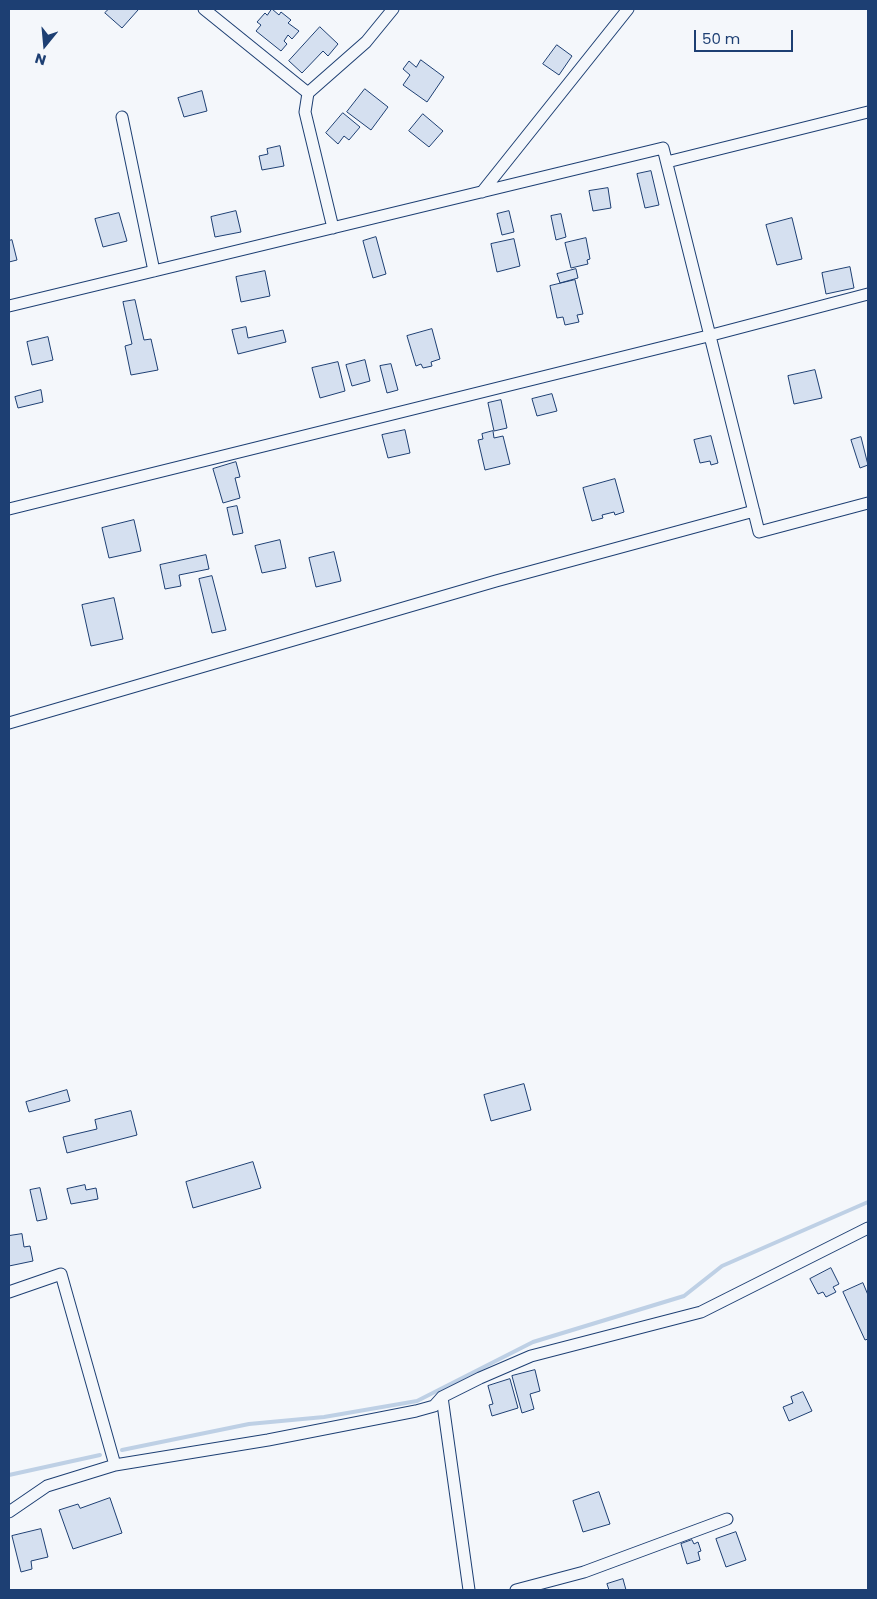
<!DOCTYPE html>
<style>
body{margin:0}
#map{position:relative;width:877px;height:1599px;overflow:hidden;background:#f4f7fb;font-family:Poppins,sans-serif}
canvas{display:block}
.frame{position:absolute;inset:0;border:10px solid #1d3f73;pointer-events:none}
.north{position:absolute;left:20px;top:20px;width:50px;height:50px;-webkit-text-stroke:4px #f4f7fb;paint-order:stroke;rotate:197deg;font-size:14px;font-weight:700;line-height:20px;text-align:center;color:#1d3f73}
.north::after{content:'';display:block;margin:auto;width:18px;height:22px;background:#1d3f73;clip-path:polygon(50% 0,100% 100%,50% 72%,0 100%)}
.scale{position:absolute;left:694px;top:30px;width:99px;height:22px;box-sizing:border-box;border:2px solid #1d3f73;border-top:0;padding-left:6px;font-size:15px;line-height:18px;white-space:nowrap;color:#1d3f73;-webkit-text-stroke:4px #f4f7fb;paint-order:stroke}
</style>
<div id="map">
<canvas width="877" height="1599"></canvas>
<div class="frame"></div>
<div class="north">N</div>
<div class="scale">50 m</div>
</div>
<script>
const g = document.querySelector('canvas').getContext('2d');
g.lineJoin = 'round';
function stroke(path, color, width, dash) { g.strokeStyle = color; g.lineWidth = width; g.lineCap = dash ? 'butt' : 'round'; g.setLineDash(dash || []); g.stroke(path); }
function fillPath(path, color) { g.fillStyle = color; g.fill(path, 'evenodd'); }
stroke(new Path2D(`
 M 122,1450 L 249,1424 L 324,1417 L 417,1401 L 533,1342 L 684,1296 L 722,1266 L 868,1202
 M 9,1475 L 100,1455`), '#bed0e5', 4);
const building = new Path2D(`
 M 109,9 L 137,9 L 138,10 L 122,28 L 105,13 Z
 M 272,9 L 279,15 L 281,12 L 291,20 L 288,23 L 299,31 L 292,39 L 288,35 L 284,41 L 287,44 L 281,51 L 256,31 L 261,25 L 257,22 L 265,13 L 267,15 Z
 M 320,27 L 338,44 L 328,56 L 323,51 L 302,73 L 289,61 Z
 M 557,45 L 572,56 L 559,75 L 543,64 Z
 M 421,60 L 444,77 L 427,102 L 403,85 L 410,75 L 403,69 L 409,61 L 416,67 Z
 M 365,89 L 388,107 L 371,130 L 347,112 Z
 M 202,91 L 207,111 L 184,117 L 178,98 Z
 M 343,113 L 360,127 L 349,140 L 344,136 L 338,144 L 326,133 Z
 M 423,114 L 443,131 L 429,147 L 409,131 Z
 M 280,146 L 284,166 L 262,170 L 259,156 L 268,154 L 267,149 Z
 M 651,171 L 659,205 L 645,208 L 637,174 Z
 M 608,188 L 611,208 L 593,211 L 589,191 Z
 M 236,211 L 241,232 L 215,237 L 211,217 Z
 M 509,211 L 514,232 L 502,235 L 497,214 Z
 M 119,213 L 127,241 L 103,247 L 95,219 Z
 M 561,214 L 566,237 L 556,240 L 551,216 Z
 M 792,218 L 802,259 L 777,265 L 766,225 Z
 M 376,237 L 386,274 L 373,278 L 363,241 Z
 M 586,238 L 590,259 L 587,260 L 588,264 L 571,268 L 565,243 Z
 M 514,239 L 520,266 L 497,272 L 491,244 Z
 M 12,240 L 17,260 L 9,262 L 9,241 Z
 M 850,267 L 854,288 L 826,294 L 822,273 Z
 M 576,269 L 578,278 L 560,283 L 557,274 Z
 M 265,271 L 270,296 L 241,302 L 236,277 Z
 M 575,280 L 583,314 L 577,315 L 579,322 L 565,325 L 563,317 L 557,318 L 550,286 Z
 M 135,300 L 144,340 L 151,339 L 158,370 L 131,375 L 125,346 L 132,344 L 123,302 Z
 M 246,327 L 248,338 L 283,330 L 286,342 L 238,354 L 232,330 Z
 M 432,329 L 440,359 L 431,362 L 432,366 L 423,368 L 421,364 L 416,366 L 407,336 Z
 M 48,337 L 53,360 L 32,365 L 27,342 Z
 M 365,360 L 370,381 L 352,386 L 346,365 Z
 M 338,362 L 345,391 L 320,398 L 312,368 Z
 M 391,364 L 398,390 L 387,393 L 380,366 Z
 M 815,370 L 822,398 L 794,404 L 788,376 Z
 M 41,390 L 43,402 L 18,408 L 15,397 Z
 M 552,394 L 557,411 L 537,416 L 532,399 Z
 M 501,400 L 507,428 L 494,431 L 488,403 Z
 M 405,430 L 410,453 L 388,458 L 382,435 Z
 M 493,431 L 494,438 L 503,436 L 510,464 L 485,470 L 478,440 L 483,439 L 482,434 Z
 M 711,436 L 718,463 L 711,465 L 710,461 L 700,463 L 694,440 Z
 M 861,437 L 868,465 L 860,468 L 851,440 Z
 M 236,462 L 240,477 L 235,478 L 240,498 L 223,503 L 213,469 Z
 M 615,479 L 624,512 L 615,515 L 614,512 L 602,515 L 603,518 L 592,521 L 583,488 Z
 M 237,506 L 243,533 L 233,535 L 227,508 Z
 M 134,520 L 141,551 L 109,558 L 102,528 Z
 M 280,540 L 286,568 L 262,573 L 255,546 Z
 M 334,552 L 341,581 L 316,587 L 309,558 Z
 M 206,555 L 209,569 L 179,575 L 181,586 L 165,589 L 160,565 Z
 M 212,576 L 226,630 L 212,633 L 199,579 Z
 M 114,598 L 123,639 L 91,646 L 82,605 Z
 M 524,1084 L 531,1110 L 491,1121 L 484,1095 Z
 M 67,1090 L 70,1101 L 29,1112 L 26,1102 Z
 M 131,1111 L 137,1135 L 67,1153 L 63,1137 L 97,1129 L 95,1120 Z
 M 253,1162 L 261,1188 L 193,1208 L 186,1182 Z
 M 85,1185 L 86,1190 L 96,1188 L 98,1199 L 71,1204 L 67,1189 Z
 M 40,1188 L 47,1219 L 37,1221 L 30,1190 Z
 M 22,1234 L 24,1247 L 30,1246 L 33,1261 L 9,1266 L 9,1236 Z
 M 831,1268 L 839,1284 L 833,1287 L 836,1292 L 826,1297 L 823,1292 L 818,1294 L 810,1279 Z
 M 863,1283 L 868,1295 L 868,1339 L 865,1340 L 843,1292 Z
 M 535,1370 L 540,1391 L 530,1394 L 534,1409 L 522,1413 L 512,1376 Z
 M 510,1379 L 518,1408 L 492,1416 L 489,1405 L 493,1404 L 488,1386 Z
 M 803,1392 L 812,1411 L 789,1421 L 783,1407 L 793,1403 L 791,1397 Z
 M 599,1492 L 610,1524 L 583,1532 L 573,1501 Z
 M 110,1498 L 122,1533 L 73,1549 L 59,1510 L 78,1504 L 80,1508 Z
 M 41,1529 L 48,1557 L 31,1561 L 32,1569 L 21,1572 L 12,1536 Z
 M 736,1532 L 746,1560 L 726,1567 L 716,1539 Z
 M 692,1540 L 694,1544 L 698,1542 L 701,1551 L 698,1552 L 700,1560 L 687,1564 L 681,1544 Z
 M 623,1579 L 626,1590 L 609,1590 L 607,1584 Z`);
fillPath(building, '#d5e0f0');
stroke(building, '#1d3f73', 1);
const minor = new Path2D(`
 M 204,9 L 308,93
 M 122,117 L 154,271
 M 667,162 L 868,112
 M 482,192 L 628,9
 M 333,228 L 305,112 L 308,93 L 366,42 L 393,9
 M 9,306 L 663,148 L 759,532 L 868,503
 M 9,509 L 708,336 L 868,294
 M 9,723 L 496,581 L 754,511
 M 9,1292 L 61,1274 L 115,1465
 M 442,1397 L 469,1590
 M 9,1512 L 47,1486 L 115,1465 L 268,1440 L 416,1411 L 434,1406 L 442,1397 L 480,1378 L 531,1356 L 701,1312 L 868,1228
 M 516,1590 L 584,1572 L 727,1519`);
stroke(minor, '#1d3f73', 13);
stroke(minor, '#f4f7fb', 11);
</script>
